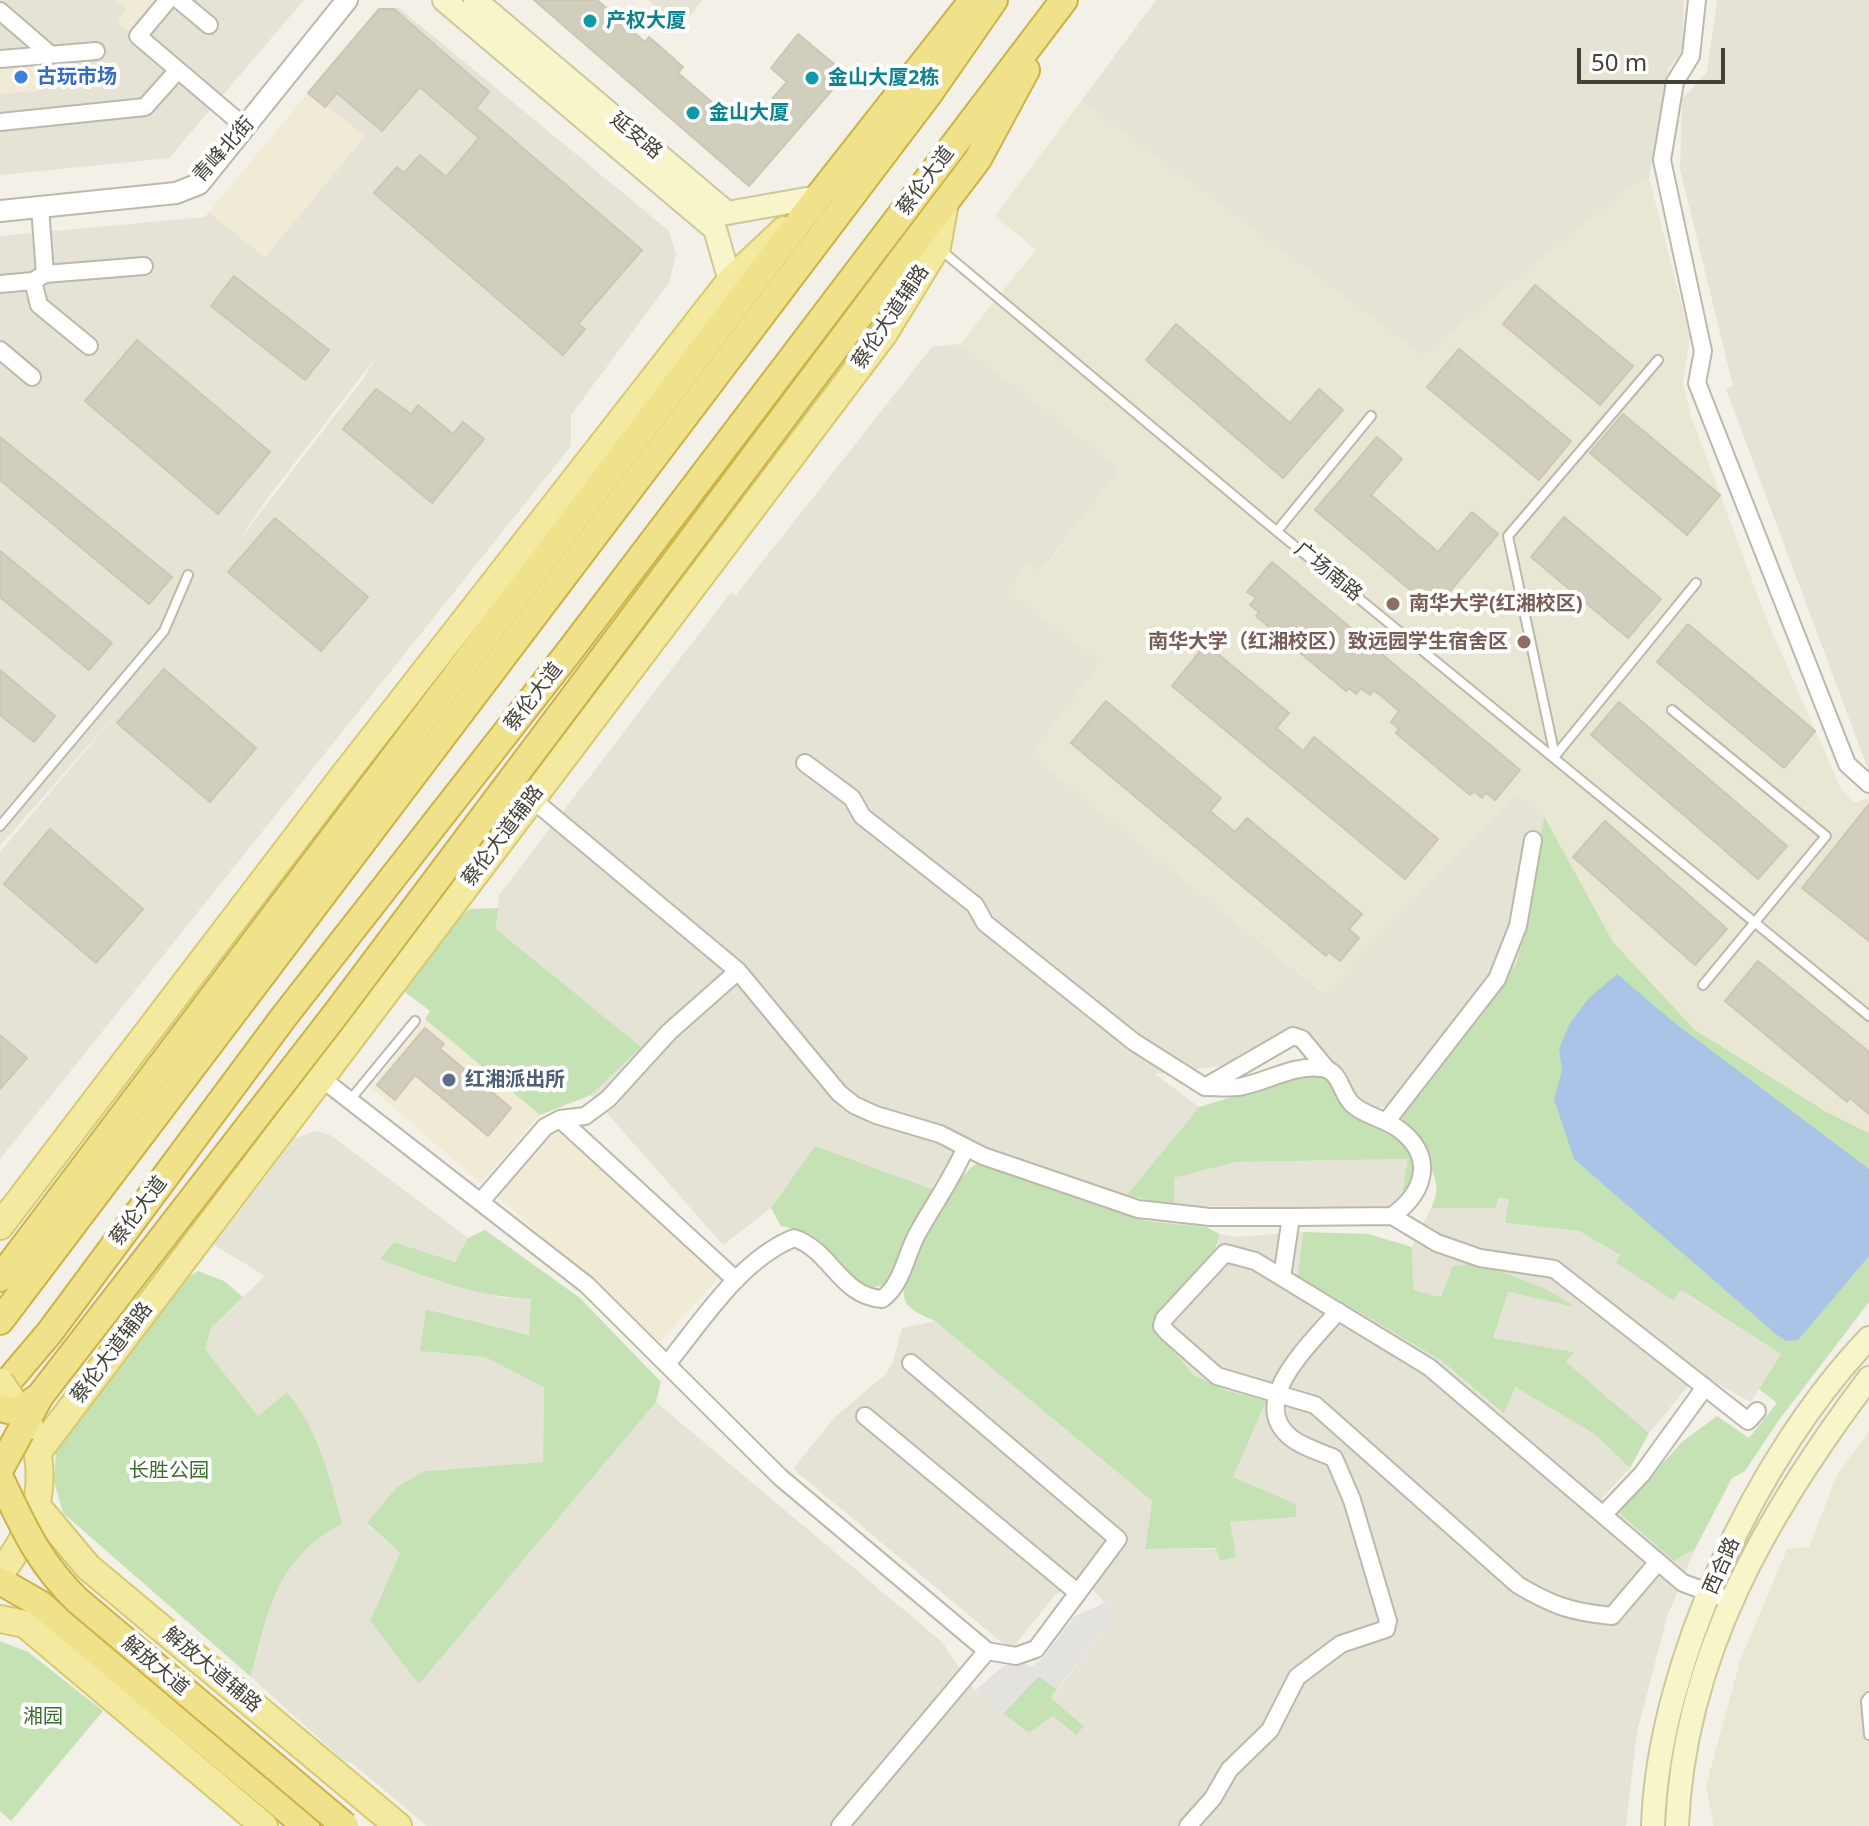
<!DOCTYPE html>
<meta charset="utf-8">
<style>
body{margin:0}
#map{position:relative;width:1869px;height:1826px;overflow:hidden;background:#f2f0e7;font-family:"Noto Sans",sans-serif}
canvas{display:block}
.scale{position:absolute;left:1577px;top:48px;width:148px;height:36px;box-sizing:border-box;border:4px solid #444137;border-top:0;padding-left:10px;font-size:24px;line-height:28px;white-space:nowrap;color:#444137;-webkit-text-stroke:6px #fff;paint-order:stroke}
</style>
<div id="map">
<canvas width="1869" height="1826"></canvas>
<div class="scale">50 m</div>
</div>
<script>
const g = document.querySelector('canvas').getContext('2d');
g.lineJoin = 'round';
function fillPath(path, color) { g.fillStyle = color; g.fill(path, 'evenodd'); }
function stroke(path, color, width, dash) { g.strokeStyle = color; g.lineWidth = width; g.lineCap = dash ? 'butt' : 'round'; g.setLineDash(dash || []); g.stroke(path); }
function drawText(font, color, halo, rows, align = 'center') {
  g.font = font + ' "Noto Sans","Noto Sans SC",sans-serif'; g.lineWidth = 8; g.setLineDash([]); g.textBaseline = 'middle'; g.strokeStyle = halo; g.fillStyle = color; for (const [text, x, y, turn = 0] of rows) {
    g.save(); g.translate(x, y); g.rotate((+turn || 0) * Math.PI / 180); g.textAlign = isNaN(turn) ? turn : align; if (halo) g.strokeText(text, 0, 0); g.fillText(text, 0, 0); g.restore();
  }
}
fillPath(new Path2D(`
 M 0,0 L 304,0 L 169,158 L 0,175 Z
 M 648,0 L 702,0 L 681,28 Z
 M 1156,0 L 1684,0 L 1682,52 L 1668,69 L 1649,178 L 1634,184 L 1423,356 L 1081,101 Z
 M 1717,0 L 1869,0 L 1869,772 L 1726,389 L 1733,386 L 1680,169 L 1682,99 L 1707,72 Z
 M 399,8 L 669,231 L 676,255 L 669,283 L 571,415 L 571,446 L 0,1159 L 0,852 L 123,706 L 0,846 L 0,236 L 205,217 L 209,212 L 265,257 L 365,136 L 308,93 L 379,9 ZM 377,356 L 363,379 L 237,543 L 266,500 Z
 M 960,344 L 1121,469 L 1040,572 L 1008,591 L 1101,662 L 1031,755 L 1324,993 L 1516,793 L 1544,816 L 1526,928 L 1516,964 L 1468,1033 L 1405,1107 L 1368,1107 L 1357,1103 L 1341,1075 L 1306,1031 L 1288,1030 L 1221,1066 L 1155,1074 L 1199,1107 L 1115,1210 L 953,1155 L 952,1166 L 937,1191 L 815,1146 L 771,1208 L 723,1245 L 591,1095 L 640,1047 L 496,929 L 499,895 L 731,592 L 736,595 L 932,347 Z
 M 315,1131 L 330,1135 L 468,1238 L 455,1262 L 394,1242 L 381,1259 L 503,1298 L 531,1299 L 530,1335 L 427,1309 L 421,1351 L 485,1357 L 544,1386 L 543,1462 L 425,1471 L 367,1524 L 400,1553 L 370,1621 L 419,1683 L 656,1402 L 942,1642 L 975,1691 L 1029,1733 L 1053,1716 L 1083,1725 L 1051,1698 L 1117,1616 L 1084,1580 L 1055,1595 L 1011,1650 L 793,1469 L 836,1416 L 885,1375 L 893,1362 L 902,1328 L 935,1321 L 1152,1501 L 1145,1549 L 1217,1549 L 1230,1522 L 1296,1517 L 1296,1504 L 1232,1477 L 1266,1401 L 1225,1390 L 1195,1376 L 1156,1331 L 1158,1316 L 1216,1254 L 1220,1234 L 1236,1237 L 1303,1232 L 1298,1276 L 1442,1361 L 1503,1414 L 1515,1387 L 1596,1435 L 1630,1468 L 1602,1498 L 1674,1561 L 1695,1549 L 1667,1617 L 1637,1732 L 1626,1826 L 427,1826 L 352,1763 L 344,1761 L 251,1677 L 275,1589 L 294,1561 L 325,1532 L 258,1417 L 205,1349 L 211,1328 L 265,1276 L 214,1245 L 295,1138 Z
 M 1409,1159 L 1401,1200 L 1389,1208 L 1174,1206 L 1174,1178 L 1236,1162 Z
 M 1498,1198 L 1509,1199 L 1505,1223 L 1579,1231 L 1620,1255 L 1615,1261 L 1674,1299 L 1680,1290 L 1781,1354 L 1751,1402 L 1698,1374 L 1649,1433 L 1565,1362 L 1573,1352 L 1493,1338 L 1507,1292 L 1572,1306 L 1546,1289 L 1441,1297 L 1412,1290 L 1412,1247 L 1431,1208 L 1496,1208 Z`), '#e5e3d6');
fillPath(new Path2D(`
 M 116,0 L 158,0 L 130,32 L 117,22 L 126,9 Z
 M 39,60 L 44,90 L 0,94 L 0,64 Z
 M 308,93 L 365,136 L 265,257 L 209,212 Z
 M 425,1019 L 540,1115 L 483,1181 L 479,1182 L 371,1088 Z
 M 557,1130 L 720,1276 L 660,1342 L 497,1196 Z`), '#f1ead5');
fillPath(new Path2D(`
 M 1081,101 L 1423,356 L 1634,184 L 1649,178 L 1690,337 L 1683,383 L 1691,416 L 1766,618 L 1841,789 L 1854,803 L 1869,797 L 1869,1133 L 1825,1111 L 1695,1030 L 1613,942 L 1544,816 L 1516,793 L 1325,993 L 1030,755 L 1101,662 L 1007,591 L 1027,564 L 1041,572 L 1121,469 L 960,344 L 1036,250 L 995,216 Z
 M 1869,1431 L 1869,1826 L 1714,1826 L 1706,1786 L 1740,1661 L 1787,1549 L 1809,1547 L 1837,1475 Z`), '#e9e7d3');
fillPath(new Path2D(`
 M 1544,816 L 1613,942 L 1695,1030 L 1825,1111 L 1869,1133 L 1869,1302 L 1779,1420 L 1745,1471 L 1732,1478 L 1695,1549 L 1674,1561 L 1618,1512 L 1682,1442 L 1717,1416 L 1749,1438 L 1777,1403 L 1759,1389 L 1781,1354 L 1681,1290 L 1673,1300 L 1615,1262 L 1620,1255 L 1579,1231 L 1505,1223 L 1509,1199 L 1498,1198 L 1496,1208 L 1431,1208 C 1451,1174 1411,1149 1402,1120 L 1405,1107 L 1468,1033 L 1516,964 L 1526,928 Z
 M 498,908 L 496,929 L 641,1047 L 591,1095 L 540,1115 L 425,1019 L 430,1011 L 401,989 L 462,915 L 470,909 Z
 M 1311,1073 L 1326,1074 C 1347,1092 1421,1147 1418,1174 C 1417,1182 1406,1193 1401,1200 L 1408,1159 L 1236,1162 L 1174,1178 L 1174,1206 L 1127,1195 L 1199,1107 Z
 M 815,1146 L 937,1191 L 907,1232 L 902,1256 L 885,1284 C 849,1300 836,1250 812,1235 C 802,1230 792,1228 781,1226 L 771,1208 Z
 M 978,1163 L 1147,1221 L 1206,1227 L 1220,1234 C 1211,1277 1161,1292 1156,1331 L 1195,1376 L 1225,1390 L 1266,1401 L 1233,1477 L 1296,1504 L 1296,1517 L 1230,1522 L 1236,1557 L 1220,1561 L 1216,1548 L 1145,1549 L 1152,1501 L 935,1321 C 925,1316 909,1311 905,1300 C 895,1276 955,1173 978,1163 Z
 M 485,1230 L 580,1298 L 661,1382 L 656,1402 L 419,1684 L 370,1621 L 400,1553 L 367,1523 L 397,1487 L 425,1471 L 543,1462 L 544,1387 L 485,1357 L 420,1351 L 426,1309 L 529,1335 L 531,1299 C 478,1297 429,1278 380,1259 L 394,1242 L 455,1262 L 468,1238 Z
 M 1303,1232 L 1368,1234 L 1412,1247 L 1413,1290 L 1441,1297 L 1453,1266 L 1479,1263 L 1546,1289 L 1575,1307 L 1508,1292 L 1493,1338 L 1574,1352 L 1566,1362 L 1649,1433 L 1630,1468 L 1596,1435 L 1515,1387 L 1504,1414 L 1442,1361 L 1298,1276 Z
 M 198,1271 L 224,1281 L 243,1297 L 211,1328 L 205,1349 L 258,1416 L 287,1392 C 319,1431 329,1476 342,1523 C 274,1562 270,1607 251,1677 L 63,1513 L 54,1481 L 56,1451 L 184,1280 Z
 M 0,1641 L 28,1652 L 103,1711 L 11,1821 L 0,1811 Z
 M 1039,1676 L 1057,1689 L 1051,1698 L 1084,1726 L 1076,1735 L 1053,1716 L 1029,1733 L 1003,1713 Z`), '#c5e2b4');
fillPath(new Path2D(`
 M 1104,1603 L 1117,1616 L 1057,1689 L 1039,1676 L 1003,1713 L 975,1691 L 1002,1667 L 1020,1661 L 1031,1667 L 1043,1658 L 1075,1616 Z`), '#e3e2df');
fillPath(new Path2D(`
 M 1617,974 L 1676,1024 L 1869,1169 L 1869,1256 L 1798,1340 L 1786,1341 L 1777,1335 L 1574,1159 L 1554,1099 L 1562,1070 L 1559,1049 L 1569,1025 L 1588,999 Z`), '#aac4e8');
const building = new Path2D(`
 M 534,0 L 597,0 L 645,42 L 649,37 L 683,67 L 678,73 L 727,115 L 731,110 L 749,125 L 787,82 L 771,68 L 798,34 L 846,74 L 749,186 Z
 M 379,9 L 394,9 L 489,92 L 476,108 L 642,250 L 578,324 L 585,329 L 563,355 L 374,193 L 397,167 L 404,173 L 420,155 L 446,177 L 479,138 L 420,87 L 382,131 L 337,93 L 325,107 L 308,93 Z
 M 234,276 L 329,350 L 305,380 L 211,306 Z
 M 1535,285 L 1633,366 L 1600,405 L 1503,324 Z
 M 1176,324 L 1290,423 L 1319,389 L 1343,410 L 1283,478 L 1146,360 Z
 M 137,340 L 270,452 L 218,514 L 85,401 Z
 M 1459,349 L 1571,441 L 1539,480 L 1427,387 Z
 M 376,389 L 411,414 L 418,405 L 453,434 L 463,422 L 484,439 L 432,503 L 343,429 Z
 M 1623,414 L 1720,495 L 1687,535 L 1590,453 Z
 M 0,437 L 172,577 L 149,604 L 0,480 Z
 M 1377,437 L 1402,459 L 1371,495 L 1438,552 L 1472,512 L 1498,534 L 1434,610 L 1315,510 Z
 M 1564,517 L 1661,599 L 1628,638 L 1531,557 Z
 M 275,518 L 368,597 L 321,651 L 228,572 Z
 M 0,551 L 112,643 L 89,670 L 0,597 Z
 M 1272,562 L 1520,770 L 1495,800 L 1486,793 L 1482,798 L 1474,791 L 1470,795 L 1396,733 L 1399,729 L 1391,722 L 1399,711 L 1374,690 L 1370,695 L 1361,688 L 1356,694 L 1349,688 L 1346,691 L 1256,616 L 1259,612 L 1250,605 L 1256,598 L 1247,592 Z
 M 1688,624 L 1815,731 L 1784,768 L 1657,662 Z
 M 1206,644 L 1289,713 L 1276,728 L 1303,751 L 1314,737 L 1438,839 L 1405,879 L 1172,686 Z
 M 164,669 L 256,748 L 210,802 L 117,723 Z
 M 0,670 L 55,716 L 34,742 L 0,715 Z
 M 1106,701 L 1221,798 L 1210,811 L 1235,832 L 1247,818 L 1362,914 L 1349,929 L 1359,938 L 1340,961 L 1329,952 L 1326,956 L 1071,743 Z
 M 1619,702 L 1787,846 L 1758,879 L 1591,735 Z
 M 1869,804 L 1869,941 L 1802,888 Z
 M 1605,821 L 1727,929 L 1695,965 L 1573,857 Z
 M 50,829 L 143,909 L 96,963 L 4,884 Z
 M 1758,961 L 1869,1052 L 1869,1114 L 1850,1098 L 1847,1102 L 1725,1001 Z
 M 425,1028 L 444,1044 L 440,1049 L 511,1108 L 488,1136 L 415,1075 L 395,1100 L 377,1085 Z
 M 0,1035 L 27,1058 L 0,1089 Z`);
fillPath(building, '#d2cebe');
stroke(building, '#ccc6b2', 2);
const service = new Path2D(`
 M 941,250 L 1263,520 L 1869,1016
 M 1658,360 L 1508,536 L 1555,756 L 1696,583
 M 1277,531 L 1371,416
 M 1672,710 L 1826,836 L 1703,985
 M 0,826 L 164,631 L 188,575
 M 350,1100 L 415,1021
 M 1869,1697 L 1866,1701 L 1869,1735`);
const minor = new Path2D(`
 M 168,0 L 138,36 L 245,127
 M 179,0 L 209,25
 M 1697,0 L 1691,56 L 1675,82 L 1662,160 L 1703,351 L 1697,383 L 1847,764 L 1869,784
 M 0,11 L 51,55
 M 0,59 L 96,51
 M 0,122 L 145,107 L 178,70
 M 45,274 L 144,266
 M 33,281 L 39,305 L 89,346
 M 0,284 L 33,281 L 45,274 L 40,207
 M 0,350 L 32,377
 M 805,763 L 852,798 L 862,816 L 975,905 L 985,923 L 1134,1042 L 1205,1087 L 1293,1036 L 1302,1039 L 1326,1068
 M 532,799 L 738,971 L 839,1093 L 854,1105 L 876,1115 L 940,1134 L 983,1156 L 1138,1209 L 1210,1217 L 1291,1217 L 1282,1277
 M 321,1078 L 587,1285 L 780,1477 L 987,1651 L 840,1826
 M 1207,1087 C 1217,1087 1228,1088 1238,1087 C 1265,1083 1293,1064 1322,1068 C 1341,1071 1340,1092 1352,1104 C 1364,1116 1387,1119 1400,1130 C 1436,1158 1424,1193 1392,1216
 M 560,1119 L 736,1280
 M 1386,1122 L 1497,979 L 1518,926 L 1533,840
 M 482,1200 L 545,1127 L 560,1119 L 585,1116 L 608,1099 L 669,1032 L 738,971
 M 1291,1217 L 1392,1216 L 1437,1243 L 1480,1258 L 1554,1269 L 1748,1421 L 1757,1411
 M 911,1363 L 1118,1539 L 1036,1649 L 1016,1656 L 987,1651
 M 667,1364 C 703,1320 740,1260 794,1238 C 831,1250 840,1296 882,1299 C 904,1283 906,1251 920,1229 C 936,1201 953,1177 966,1147
 M 865,1416 L 1078,1593
 M 1603,1515 L 1642,1474 L 1705,1387
 M 1658,1562 L 1612,1616 C 1572,1612 1553,1606 1518,1585 L 1315,1405 L 1217,1376 L 1168,1333 L 1162,1326 L 1164,1319 L 1225,1253 L 1255,1261 L 1429,1367 L 1683,1583 L 1719,1596
 M 1188,1826 L 1213,1798 L 1229,1770 L 1270,1730 L 1297,1677 L 1341,1644 L 1386,1629 L 1388,1621 L 1352,1500 L 1334,1458 C 1320,1452 1300,1446 1289,1436 C 1247,1399 1314,1341 1338,1311`);
const tertiary = new Path2D(`
 M 0,211 L 176,193 L 199,184 L 347,0`);
const secondary = new Path2D(`
 M 444,0 L 715,229 L 730,281
 M 475,0 L 727,213 L 818,197
 M 1653,1826 C 1658,1664 1757,1455 1869,1338
 M 1677,1826 C 1684,1654 1768,1512 1869,1378`);
const primary = new Path2D(`
 M 0,1226 L 341,779 L 730,281 L 784,230
 M 38,1452 L 883,335 L 937,247 L 944,208
 M 36,1505 L 88,1567 L 398,1826
 M 0,1574 C 33,1530 49,1492 34,1436
 M 0,1619 L 25,1624 L 264,1826`);
const trunk = new Path2D(`
 M 900,262 L 978,159 L 1026,70
 M 0,1278 L 818,197 L 973,0
 M 0,1321 L 928,95 L 994,0
 M 0,1391 L 50,1332 L 283,1018 L 569,652 L 1064,0
 M 0,1581 L 40,1604 L 306,1826`);
stroke(service, '#bcb9ab', 12);
stroke(minor, '#bcb9ab', 20);
stroke(tertiary, '#bcb9ab', 24);
stroke(secondary, '#ccc89c', 26);
stroke(primary, '#d6c971', 30);
stroke(trunk, '#ccb247', 30);
stroke(service, '#fff', 8);
stroke(minor, '#fff', 16);
stroke(tertiary, '#fff', 20);
stroke(secondary, '#f8f5cb', 22);
stroke(primary, '#f3ea9f', 26);
stroke(trunk, '#f0e28a', 26);
const primaryBridge = new Path2D(`
 M 0,1382 L 30,1426`);
const trunkBridge = new Path2D(`
 M 0,1408 L 17,1412 L 40,1396
 M 0,1469 L 40,1396 L 335,1015 L 900,262
 M 0,1478 C 23,1526 38,1562 77,1600 L 345,1826`);
stroke(primaryBridge, '#d6c971', 30, []);
stroke(trunkBridge, '#ccb247', 30, []);
stroke(primaryBridge, '#f3ea9f', 26);
stroke(trunkBridge, '#f0e28a', 26);
for (const [x, y, r, color] of [
 [590,21,8,"#0f9aa8"],
 [21,77,8,"#3f7fe0"],
 [812,78,8,"#0f9aa8"],
 [693,113,8,"#0f9aa8"],
 [1393,604,8,"#8d6e63"],
 [1524,642,8,"#8d6e63"],
 [449,1080,8,"#5c6f8a"]
]) { const dot = new Path2D(); dot.arc(x, y, r, 0, 2 * Math.PI); g.fillStyle = color; g.fill(dot); stroke(dot, '#fff', 3); }
drawText('bold 20px', '#0d838f', '#fff', [
 ["产权大厦",606,21],
 ["金山大厦2栋",828,78],
 ["金山大厦",709,113]
], 'left');
drawText('bold 20px', '#366cbe', '#fff', [
 ["古玩市场",37,77]
], 'left');
drawText('20px', '#444137', '#fff', [
 ["延安路",636,136,40],
 ["青峰北街",224,150,-48],
 ["蔡伦大道",926,181,-53],
 ["蔡伦大道辅路",891,317,-56],
 ["广场南路",1328,572,39],
 ["蔡伦大道",534,697,-52],
 ["蔡伦大道辅路",503,836,-53],
 ["蔡伦大道",139,1211,-53],
 ["蔡伦大道辅路",112,1353,-53],
 ["西合路",1722,1566,-66],
 ["解放大道",155,1666,40],
 ["解放大道辅路",212,1670,40]
]);
drawText('bold 20px', '#785e54', '#fff', [
 ["南华大学(红湘校区)",1409,604],
 ["南华大学（红湘校区）致远园学生宿舍区",1508,642,"right"]
], 'left');
drawText('bold 20px', '#4e5e75', '#fff', [
 ["红湘派出所",465,1080]
], 'left');
drawText('20px', '#3e6f31', '#fff', [
 ["长胜公园",169,1471],
 ["湘园",43,1717]
]);
</script>
